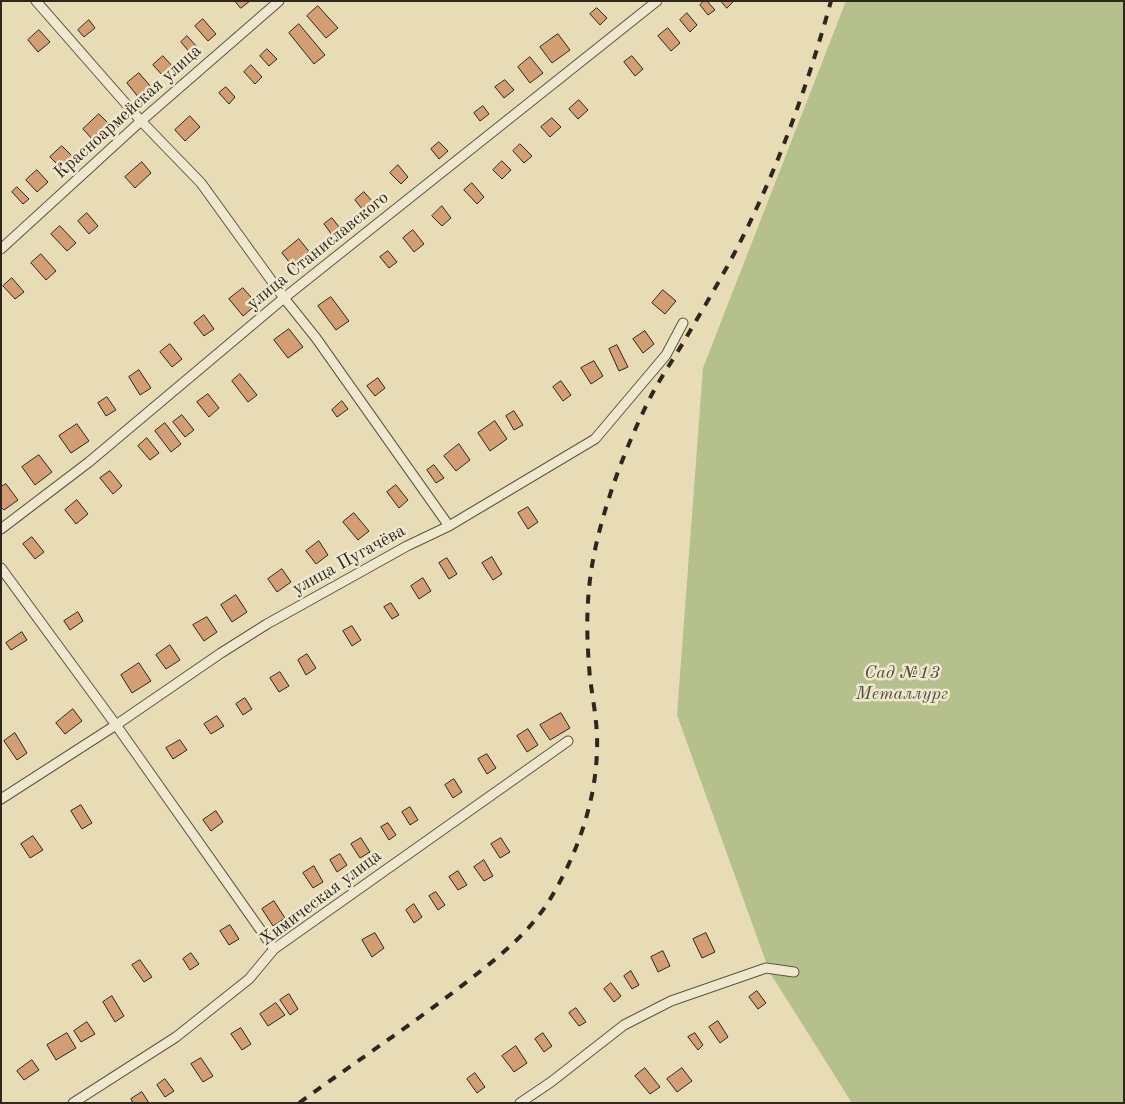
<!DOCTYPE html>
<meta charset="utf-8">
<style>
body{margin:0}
#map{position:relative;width:1125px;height:1104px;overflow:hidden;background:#e7dcb5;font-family:"Old Standard TT",serif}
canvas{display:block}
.frame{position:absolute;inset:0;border:2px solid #2f261d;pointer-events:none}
</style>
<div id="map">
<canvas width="1125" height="1104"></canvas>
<div class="frame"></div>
</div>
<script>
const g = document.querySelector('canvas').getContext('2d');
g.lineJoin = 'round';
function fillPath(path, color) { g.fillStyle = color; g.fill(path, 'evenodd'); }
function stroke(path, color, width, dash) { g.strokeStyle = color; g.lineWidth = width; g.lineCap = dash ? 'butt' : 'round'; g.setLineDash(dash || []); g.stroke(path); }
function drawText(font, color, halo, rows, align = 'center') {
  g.font = font + ' "Old Standard TT",serif'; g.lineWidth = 5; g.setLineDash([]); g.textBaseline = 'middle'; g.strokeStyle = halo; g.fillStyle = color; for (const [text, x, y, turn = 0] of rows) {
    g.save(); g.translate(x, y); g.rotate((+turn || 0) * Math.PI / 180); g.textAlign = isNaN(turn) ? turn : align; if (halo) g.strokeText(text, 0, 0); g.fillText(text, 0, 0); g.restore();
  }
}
fillPath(new Path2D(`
 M 846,1 L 1124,1 L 1124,1103 L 852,1103 L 770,973 L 677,715 L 703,368 Z`), '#b6c08d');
const building = new Path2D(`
 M 235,1 L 250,1 L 241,8 Z
 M 704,1 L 707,1 L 715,10 L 708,15 L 700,5 Z
 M 721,1 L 734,1 L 727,8 Z
 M 318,6 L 338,28 L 326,38 L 307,16 Z
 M 597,8 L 607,18 L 600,25 L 590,14 Z
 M 687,13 L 697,25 L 690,32 L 680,20 Z
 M 203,19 L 216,34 L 208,41 L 195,26 Z
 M 89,20 L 95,28 L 84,37 L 78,30 Z
 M 299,24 L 325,55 L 314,64 L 289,33 Z
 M 668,28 L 680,43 L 671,51 L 658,36 Z
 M 39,30 L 50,42 L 38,52 L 28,40 Z
 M 558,34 L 570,50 L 552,63 L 540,47 Z
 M 187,36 L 198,48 L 191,54 L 181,42 Z
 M 267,49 L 277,59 L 269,66 L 260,56 Z
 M 163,56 L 174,68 L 164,77 L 153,65 Z
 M 632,56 L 643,69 L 635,76 L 624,62 Z
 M 530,57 L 543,73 L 530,83 L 518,67 Z
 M 251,65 L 262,77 L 255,84 L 244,72 Z
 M 139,73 L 152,88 L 139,98 L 127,83 Z
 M 505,80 L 514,90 L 504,98 L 495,87 Z
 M 226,87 L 235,97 L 229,104 L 219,93 Z
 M 579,100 L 588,110 L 578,119 L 569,109 Z
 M 483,106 L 489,114 L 480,121 L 474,113 Z
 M 99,114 L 109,124 L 93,140 L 83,129 Z
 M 190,116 L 200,127 L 185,141 L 175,130 Z
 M 552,118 L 561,127 L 550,137 L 541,127 Z
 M 439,142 L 448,151 L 439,159 L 431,149 Z
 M 520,144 L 532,156 L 524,163 L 513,151 Z
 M 62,146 L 73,157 L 61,168 L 50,157 Z
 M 502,161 L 511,170 L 502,179 L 493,170 Z
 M 142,162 L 151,173 L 135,188 L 125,177 Z
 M 398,165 L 408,177 L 401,184 L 390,173 Z
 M 37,170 L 48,182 L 37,192 L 26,180 Z
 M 472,183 L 484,197 L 477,204 L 464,190 Z
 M 17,187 L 29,199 L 23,204 L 12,192 Z
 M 364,192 L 373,202 L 363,210 L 355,200 Z
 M 442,206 L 451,218 L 442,226 L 432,216 Z
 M 87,213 L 98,226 L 89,234 L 78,221 Z
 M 332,218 L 343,232 L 335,239 L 324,224 Z
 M 60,226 L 76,243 L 67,251 L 51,234 Z
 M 413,230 L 424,244 L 414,252 L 403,238 Z
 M 299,239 L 311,254 L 294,268 L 282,253 Z
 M 388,251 L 397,262 L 389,268 L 380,257 Z
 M 41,254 L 56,271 L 46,280 L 31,263 Z
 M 12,278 L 24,292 L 15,299 L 3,286 Z
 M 243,288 L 257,304 L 243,316 L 229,299 Z
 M 663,290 L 676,301 L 665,314 L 652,303 Z
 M 331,297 L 349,321 L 336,330 L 318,306 Z
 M 204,315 L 214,329 L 204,336 L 194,323 Z
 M 289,329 L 303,347 L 288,358 L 274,340 Z
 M 645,331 L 654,344 L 643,353 L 633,339 Z
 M 170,344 L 182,359 L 172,367 L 160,352 Z
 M 617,345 L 628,367 L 619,371 L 609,349 Z
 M 594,361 L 603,376 L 591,384 L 581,368 Z
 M 139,370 L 151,388 L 140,395 L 129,377 Z
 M 240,374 L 257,395 L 248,402 L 232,381 Z
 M 378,378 L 385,388 L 375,396 L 367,386 Z
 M 561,381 L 571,395 L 563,401 L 553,387 Z
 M 208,394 L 219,408 L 209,417 L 197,402 Z
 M 107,397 L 116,410 L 106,416 L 98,403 Z
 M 342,401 L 348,409 L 337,417 L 332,410 Z
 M 514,411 L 523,425 L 514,430 L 506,416 Z
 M 182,415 L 194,430 L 185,437 L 173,422 Z
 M 495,421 L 507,439 L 490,451 L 478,433 Z
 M 165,423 L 181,444 L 171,452 L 155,431 Z
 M 77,424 L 89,441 L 71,453 L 59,436 Z
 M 147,438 L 159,453 L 150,460 L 138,446 Z
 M 459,444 L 470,460 L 456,471 L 444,456 Z
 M 39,455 L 52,472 L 35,485 L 22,467 Z
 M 434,465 L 444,478 L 436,483 L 427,470 Z
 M 110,471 L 122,486 L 113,494 L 100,478 Z
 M 6,484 L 18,500 L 4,510 L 1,507 L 1,487 Z
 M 396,485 L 408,500 L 399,508 L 387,492 Z
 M 77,500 L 88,514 L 76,524 L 65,510 Z
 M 528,507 L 538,522 L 528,529 L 518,513 Z
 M 354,513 L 369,531 L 358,540 L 343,522 Z
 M 32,537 L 44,552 L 35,559 L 23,544 Z
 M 319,541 L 328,555 L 316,564 L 306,551 Z
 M 492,557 L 502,574 L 493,580 L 482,563 Z
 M 447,558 L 457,574 L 449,579 L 439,563 Z
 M 282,569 L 291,582 L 277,592 L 268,579 Z
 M 423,578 L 431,591 L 419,599 L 411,586 Z
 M 236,595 L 247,612 L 232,622 L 221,605 Z
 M 391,603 L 399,615 L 392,619 L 384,607 Z
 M 78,612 L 83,621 L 70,630 L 64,621 Z
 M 207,617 L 217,632 L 204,641 L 193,625 Z
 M 352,626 L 361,640 L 352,646 L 343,631 Z
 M 22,632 L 27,640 L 11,650 L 6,643 Z
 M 170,645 L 180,660 L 166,669 L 156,655 Z
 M 307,654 L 316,668 L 306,675 L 298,660 Z
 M 139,663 L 151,681 L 132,693 L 121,675 Z
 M 280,672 L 289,686 L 279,692 L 270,678 Z
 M 245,698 L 252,709 L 243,715 L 236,704 Z
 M 73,709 L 82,721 L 65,734 L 56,723 Z
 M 561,713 L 570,728 L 550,740 L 540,725 Z
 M 217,716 L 224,726 L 211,734 L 204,724 Z
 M 528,729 L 538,745 L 527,752 L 517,736 Z
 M 15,733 L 27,753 L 17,760 L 4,741 Z
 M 180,740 L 187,750 L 173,759 L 166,748 Z
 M 487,754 L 496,768 L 487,774 L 478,759 Z
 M 454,779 L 462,792 L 453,798 L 445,785 Z
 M 81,805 L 92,823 L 82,829 L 71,811 Z
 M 410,807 L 418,820 L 410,825 L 402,812 Z
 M 216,811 L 223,822 L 211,831 L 203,820 Z
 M 388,823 L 396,835 L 389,840 L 381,827 Z
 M 33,836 L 43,850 L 30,858 L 21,844 Z
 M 361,838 L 370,852 L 360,858 L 351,844 Z
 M 501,838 L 510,852 L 500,858 L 491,844 Z
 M 340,854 L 347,865 L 337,872 L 330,860 Z
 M 484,860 L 493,876 L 484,881 L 474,867 Z
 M 314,866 L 323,882 L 313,888 L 303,873 Z
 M 458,871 L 467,885 L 458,890 L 449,877 Z
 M 436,892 L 445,905 L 438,910 L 429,896 Z
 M 274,901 L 285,918 L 273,926 L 262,909 Z
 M 414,904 L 422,917 L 414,923 L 406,910 Z
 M 230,925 L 239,939 L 229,945 L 220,931 Z
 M 375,933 L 384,948 L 372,957 L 362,940 Z
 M 706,933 L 715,952 L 702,958 L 693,939 Z
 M 663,951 L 670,966 L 658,972 L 651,957 Z
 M 191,953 L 199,964 L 190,970 L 183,959 Z
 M 140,960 L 152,977 L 144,982 L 132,965 Z
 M 631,971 L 639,985 L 632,989 L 624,976 Z
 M 611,983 L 621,996 L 614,1002 L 604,989 Z
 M 757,991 L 766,1003 L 758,1009 L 749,997 Z
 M 289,994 L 298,1009 L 290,1015 L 280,1000 Z
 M 112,996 L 124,1016 L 115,1022 L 103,1002 Z
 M 276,1003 L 285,1015 L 268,1026 L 260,1014 Z
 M 576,1008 L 586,1022 L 579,1026 L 569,1013 Z
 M 718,1021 L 728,1037 L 720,1043 L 709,1027 Z
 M 87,1022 L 95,1034 L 81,1042 L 74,1031 Z
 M 241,1028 L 251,1044 L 242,1050 L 231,1034 Z
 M 67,1033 L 76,1048 L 56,1060 L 47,1045 Z
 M 543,1033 L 552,1046 L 544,1052 L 535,1039 Z
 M 695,1033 L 703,1045 L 698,1050 L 688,1037 Z
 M 516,1046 L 527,1063 L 514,1072 L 502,1056 Z
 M 201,1058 L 213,1076 L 203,1082 L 191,1064 Z
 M 32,1060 L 39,1070 L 24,1080 L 17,1071 Z
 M 645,1068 L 660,1087 L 650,1094 L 635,1076 Z
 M 682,1068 L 692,1081 L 677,1092 L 667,1079 Z
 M 475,1073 L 485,1087 L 477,1093 L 467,1079 Z
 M 165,1079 L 174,1091 L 165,1097 L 157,1085 Z
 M 142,1092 L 149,1103 L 133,1103 L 131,1099 Z`);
fillPath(building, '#d39e74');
stroke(building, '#2f261d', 1);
const minor = new Path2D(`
 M 36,1 L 141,121 L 201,183 L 284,298 L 316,338 L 449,526
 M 1,249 L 141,121 L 279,1
 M 1,529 L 89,462 L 284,298 L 657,1
 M 1,568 L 116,725 L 274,949
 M 1,799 L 116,725 L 221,653 L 267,624 L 407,546 L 449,526 L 595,439 L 666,355 L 683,323
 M 73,1103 L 176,1037 L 249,979 L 274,949 L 568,741
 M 520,1103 L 551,1082 L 624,1025 L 671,1001 L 766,968 L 794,972`);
stroke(minor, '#5d5443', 11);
stroke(minor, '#efe8cf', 9);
stroke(new Path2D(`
 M 299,1103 C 350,1066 402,1031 451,994 C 487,966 525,939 549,901 C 577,855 596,802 597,749 C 598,725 593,701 590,678 C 585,622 586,580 601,525 C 612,484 628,443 647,404 C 657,383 671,363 683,343 C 700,314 718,284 734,254 C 776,174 807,88 831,1`), '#2f261d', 4, [9, 9]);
drawText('18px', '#2f261d', '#efe8cf', [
 ["Красноармейская улица",128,112,-42],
 ["улица Станиславского",318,251,-39],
 ["улица Пугачёва",349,560,-29],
 ["Химическая улица",321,898,-37]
]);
drawText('italic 18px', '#514c39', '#efe8cf', [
 ["Сад №13",902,673],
 ["Металлург",902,694]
]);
</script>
